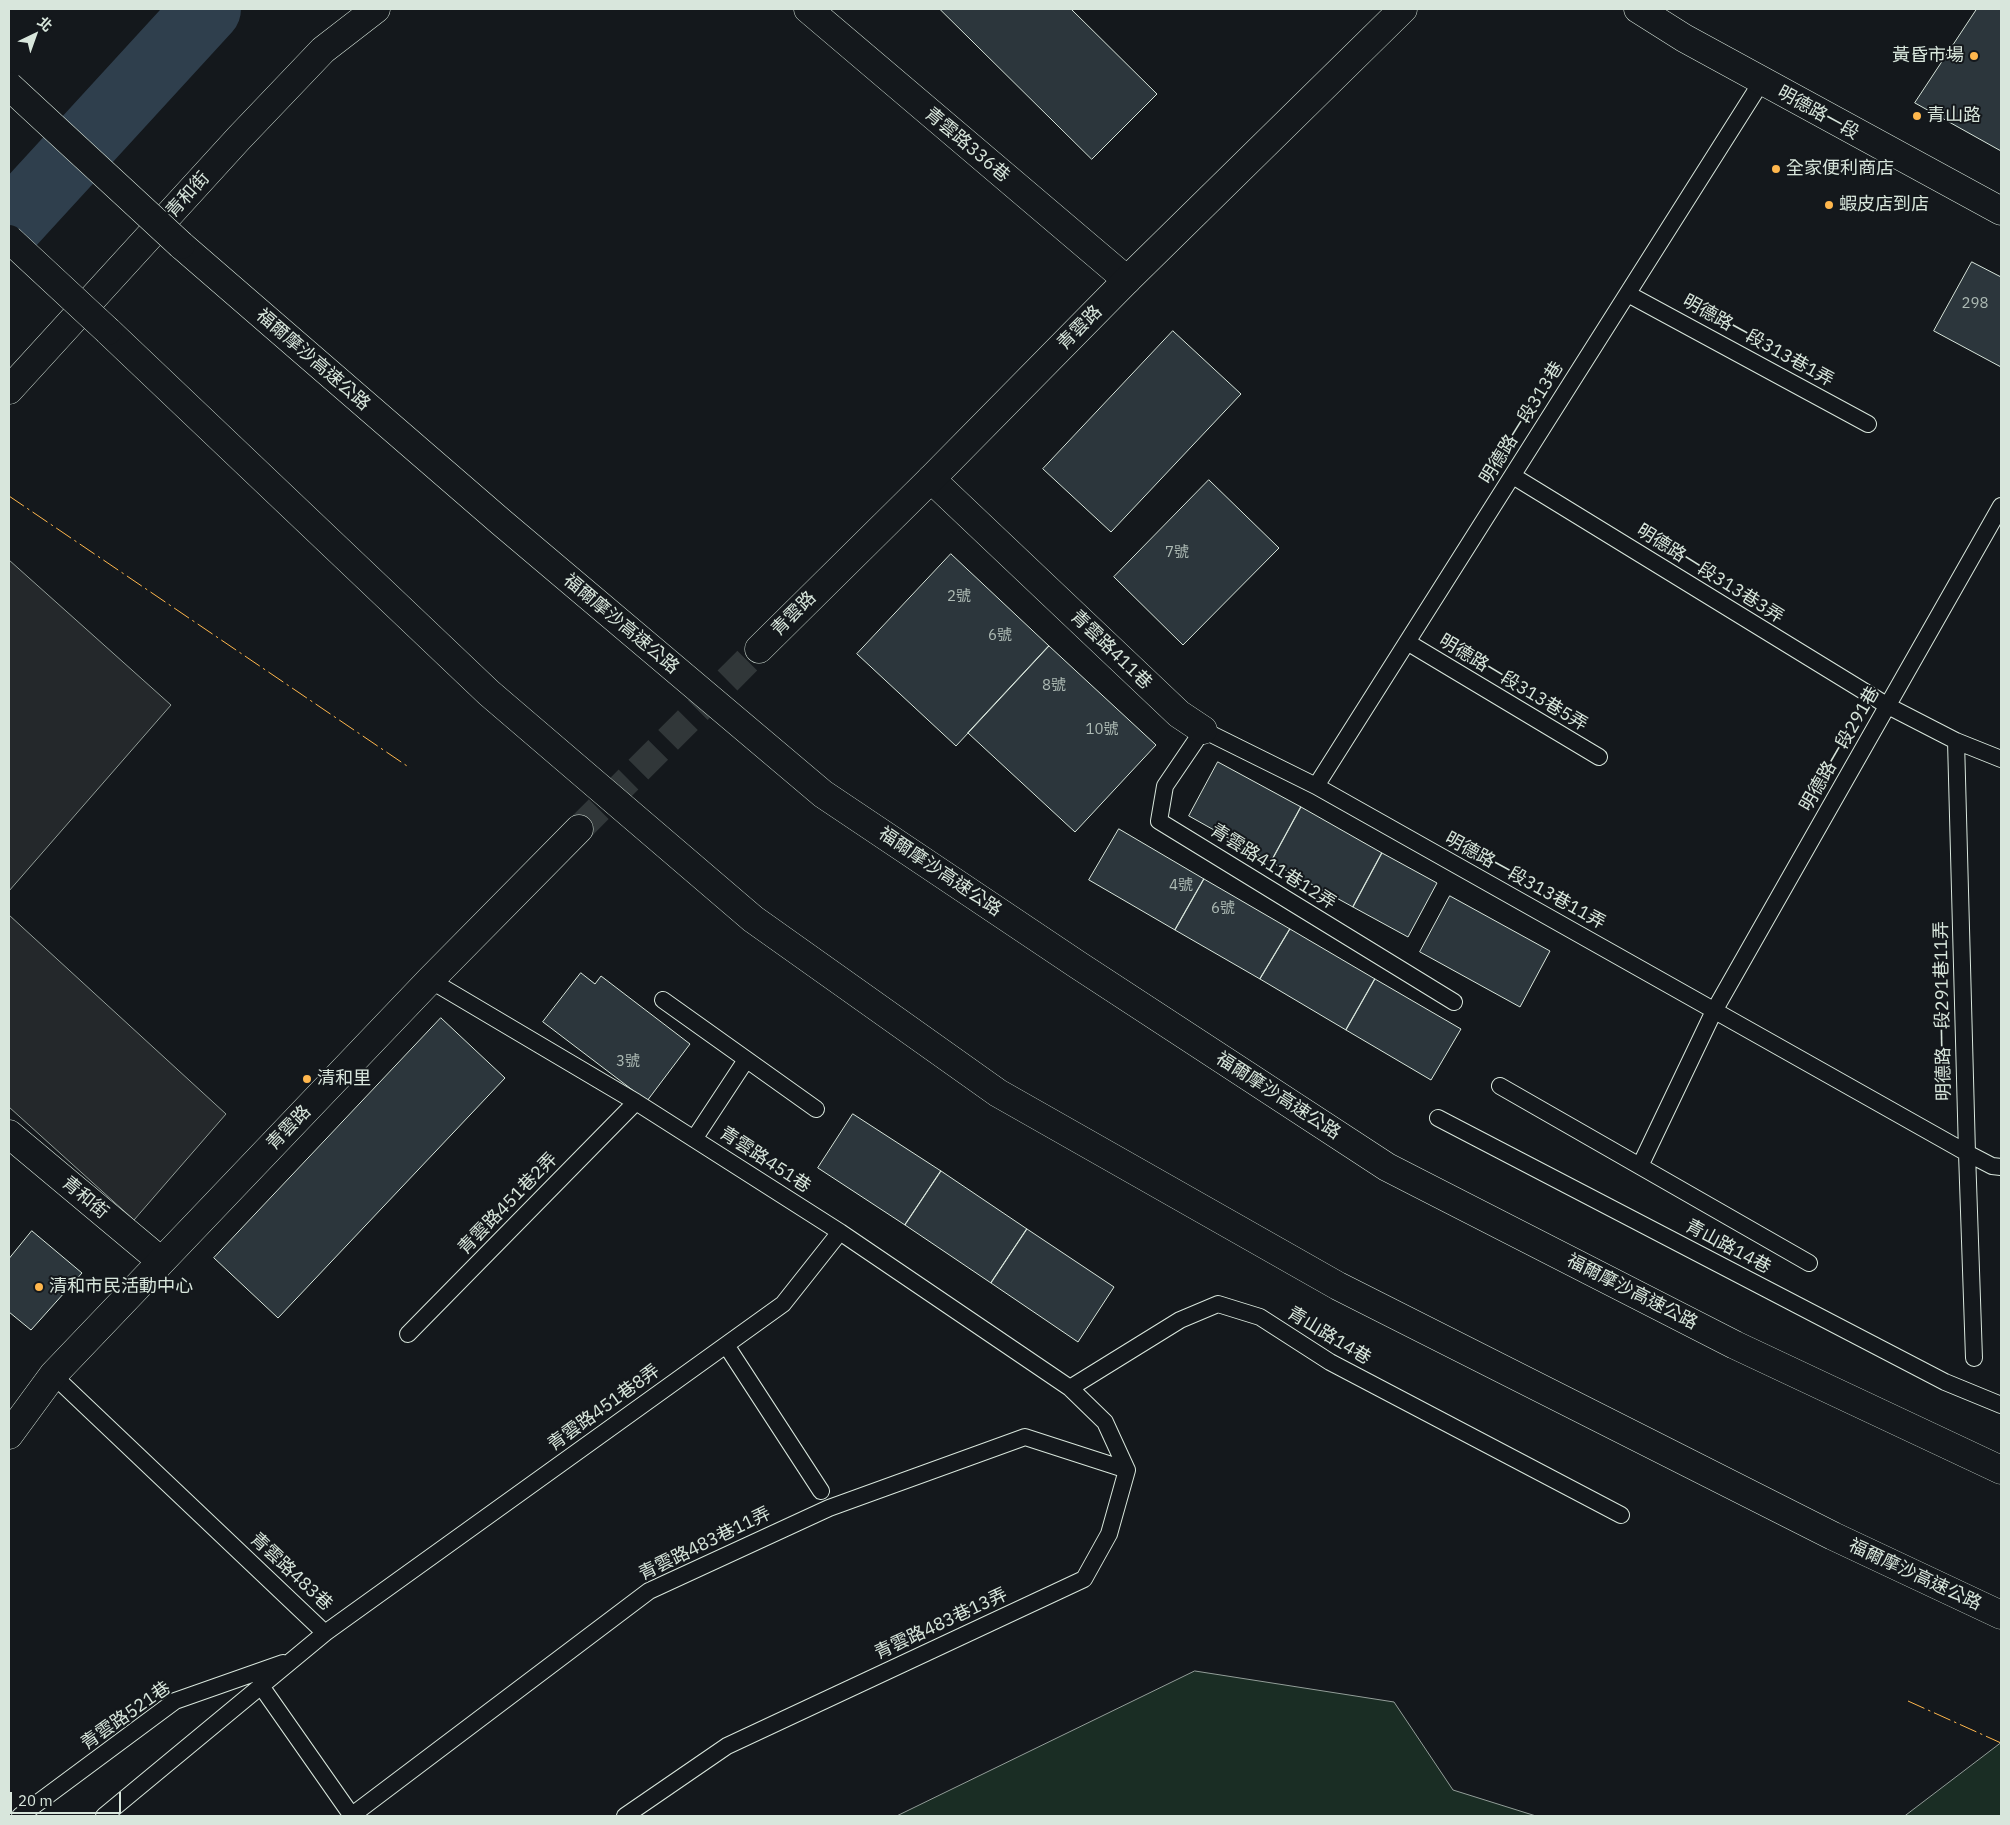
<!DOCTYPE html>
<meta charset="utf-8">
<style>
body{margin:0}
#map{position:relative;width:2010px;height:1825px;overflow:hidden;background:#14181c;font-family:"IBM Plex Sans","Noto Sans TC",sans-serif}
canvas{display:block}
.frame{position:absolute;inset:0;border:10px solid #d8e6dc;pointer-events:none}
.north{position:absolute;left:10px;top:10px;width:50px;height:50px;-webkit-text-stroke:4px #14181c;paint-order:stroke;rotate:42deg;font-size:14px;font-weight:700;line-height:20px;text-align:center;color:#d8e6dc}
.north::after{content:'';display:block;margin:auto;width:18px;height:22px;background:#d8e6dc;clip-path:polygon(50% 0,100% 100%,50% 72%,0 100%)}
.scale{position:absolute;left:10px;top:1792px;width:111px;height:22px;box-sizing:border-box;border:2px solid #d8e6dc;border-top:0;padding-left:6px;font-size:15px;line-height:18px;white-space:nowrap;color:#d8e6dc;-webkit-text-stroke:4px #14181c;paint-order:stroke}
</style>
<div id="map">
<canvas width="2010" height="1825"></canvas>
<div class="frame"></div>
<div class="north">北</div>
<div class="scale">20 m</div>
</div>
<script>
const g = document.querySelector('canvas').getContext('2d');
g.lineJoin = 'round';
function fillPath(path, color) { g.fillStyle = color; g.fill(path, 'evenodd'); }
function stroke(path, color, width, dash) { g.strokeStyle = color; g.lineWidth = width; g.lineCap = dash ? 'butt' : 'round'; g.setLineDash(dash || []); g.stroke(path); }
function drawText(font, color, halo, rows, align = 'center') {
  g.font = font + ' "IBM Plex Sans","Noto Sans TC",sans-serif'; g.lineWidth = 4; g.setLineDash([]); g.textBaseline = 'middle'; g.strokeStyle = halo; g.fillStyle = color; for (const [text, x, y, turn = 0] of rows) {
    g.save(); g.translate(x, y); g.rotate((+turn || 0) * Math.PI / 180); g.textAlign = isNaN(turn) ? turn : align; if (halo) g.strokeText(text, 0, 0); g.fillText(text, 0, 0); g.restore();
  }
}
const green = new Path2D(`
 M 1195,1671 L 1394,1702 L 1453,1790 L 1536,1816 L 897,1816 Z
 M 2001,1743 L 2001,1816 L 1905,1816 Z`);
fillPath(green, '#1a2d24');
stroke(green, '#939e99', 1);
const parking = new Path2D(`
 M 9,560 L 171,705 L 9,891 Z
 M 9,915 L 226,1114 L 134,1220 L 9,1107 Z`);
fillPath(parking, '#24282b');
stroke(parking, '#939e99', 1);
stroke(new Path2D(`
 M 9,225 L 207,9`), '#2f3f4d', 68);
const building = new Path2D(`
 M 940,9 L 1071,9 L 1157,94 L 1092,159 Z
 M 1977,9 L 2001,9 L 2001,151 L 1915,103 Z
 M 1972,262 L 2001,277 L 2001,367 L 1934,331 Z
 M 1173,331 L 1241,394 L 1111,532 L 1043,469 Z
 M 1209,480 L 1279,548 L 1183,645 L 1114,577 Z
 M 951,554 L 1049,646 L 956,746 L 857,654 Z
 M 1049,646 L 1156,745 L 1075,832 L 968,733 Z
 M 1218,762 L 1301,807 L 1271,862 L 1189,816 Z
 M 1301,807 L 1382,853 L 1353,907 L 1271,862 Z
 M 1119,829 L 1204,879 L 1175,930 L 1089,880 Z
 M 1382,853 L 1437,883 L 1408,937 L 1353,907 Z
 M 1204,879 L 1290,929 L 1260,979 L 1175,930 Z
 M 1450,896 L 1550,951 L 1520,1007 L 1420,952 Z
 M 1290,929 L 1375,979 L 1346,1030 L 1260,979 Z
 M 581,973 L 595,984 L 601,976 L 690,1044 L 647,1101 L 543,1022 Z
 M 1375,979 L 1461,1029 L 1431,1080 L 1346,1030 Z
 M 441,1018 L 505,1078 L 278,1318 L 214,1258 Z
 M 853,1114 L 941,1171 L 905,1225 L 818,1168 Z
 M 941,1171 L 1027,1229 L 991,1283 L 905,1225 Z
 M 1027,1229 L 1114,1287 L 1078,1342 L 991,1283 Z
 M 32,1231 L 82,1273 L 31,1330 L 9,1312 L 9,1259 Z`);
fillPath(building, '#2c363c');
stroke(building, '#d8e6dc', 1);
stroke(new Path2D(`
 M 579,829 L 759,649`), '#313739', 28, [28, 14]);
const service = new Path2D(`
 M 1628,294 L 1868,424
 M 1513,476 L 1888,706 L 1956,741 L 1967,1153 L 1974,1358
 M 1407,642 L 1599,757
 M 1956,741 L 2001,759
 M 1316,786 L 1762,81
 M 430,980 L 636,1102 L 840,1232 L 1070,1388 L 1105,1422 L 1127,1470 L 1109,1534 L 1084,1579 L 727,1746 L 625,1816
 M 663,1000 L 816,1109
 M 1454,1002 L 1159,821 L 1165,786 L 1203,730 L 1316,786 L 1967,1153 L 1992,1166 L 2001,1167
 M 1500,1086 L 1809,1263
 M 1438,1118 L 1945,1382 L 2001,1405
 M 694,1139 L 746,1060
 M 1640,1166 L 1714,1011 L 2001,506
 M 408,1334 L 636,1102
 M 726,1345 L 821,1491
 M 53,1375 L 325,1633 L 261,1686 L 352,1816
 M 1070,1388 L 1180,1320 L 1218,1304 L 1260,1317 L 1330,1362 L 1621,1515
 M 325,1633 L 783,1304 L 840,1232
 M 20,1816 L 175,1701 L 283,1663
 M 104,1816 L 261,1686
 M 351,1816 L 649,1591 L 829,1508 L 1025,1437 L 1127,1470`);
const minor = new Path2D(`
 M 808,9 L 1127,280
 M 9,390 L 239,138 L 323,50 L 376,9
 M 931,479 L 1179,714 L 1203,730
 M 9,1134 L 161,1261`);
const tertiary = new Path2D(`
 M 1638,9 L 1684,38 L 2001,211
 M 759,649 L 931,479 L 1127,280 L 1403,9
 M 9,1435 L 53,1375 L 430,980 L 579,829`);
const motorway = new Path2D(`
 M 181,245 L 501,522 L 823,794 L 1078,965 L 1387,1167 L 1735,1345 L 2001,1470
 M 108,331 L 489,693 L 753,919 L 998,1093 L 1338,1286 L 1833,1536 L 2001,1615`);
stroke(service, '#d8e6dc', 18);
stroke(minor, '#d8e6dc', 29);
stroke(tertiary, '#d8e6dc', 29);
stroke(motorway, '#d8e6dc', 29);
stroke(service, '#14181c', 16);
stroke(minor, '#14181c', 28);
stroke(tertiary, '#14181c', 28);
stroke(motorway, '#14181c', 28);
const motorwayBridge = new Path2D(`
 M 9,86 L 181,245
 M 9,239 L 108,331`);
stroke(motorwayBridge, '#d8e6dc', 29, []);
stroke(motorwayBridge, '#14181c', 28);
stroke(new Path2D(`
 M 9,496 L 410,768
 M 1908,1701 L 2001,1743`), '#ffb74d', 1, [18, 4, 2.5, 4]);
for (const [x, y, r, color] of [
 [1974,56,5,"#ffb74d"],
 [1917,116,5,"#ffb74d"],
 [1776,169,5,"#ffb74d"],
 [1829,205,5,"#ffb74d"],
 [307,1079,5,"#ffb74d"],
 [39,1287,5,"#ffb74d"]
]) { const dot = new Path2D(); dot.arc(x, y, r, 0, 2 * Math.PI); g.fillStyle = color; g.fill(dot); stroke(dot, '#14181c', 2); }
drawText('15px', '#adbab4', null, [
 ["298",1975,304],
 ["7號",1177,553],
 ["2號",959,597],
 ["6號",1000,636],
 ["8號",1054,686],
 ["10號",1102,730],
 ["4號",1181,886],
 ["6號",1223,909],
 ["3號",628,1062]
]);
drawText('18px', '#d8e6dc', '#14181c', [
 ["黃昏市場",1964,56,"right"],
 ["青山路",1927,116],
 ["全家便利商店",1786,169],
 ["蝦皮店到店",1839,205],
 ["清和里",317,1079],
 ["清和市民活動中心",49,1287]
], 'left');
drawText('18px', '#d8e6dc', '#14181c', [
 ["明德路一段",1818,113,29],
 ["青雲路336巷",967,145,40],
 ["青和街",188,195,-48],
 ["青雲路",1080,328,-45],
 ["明德路一段313巷1弄",1758,341,29],
 ["福爾摩沙高速公路",313,360,41],
 ["明德路一段313巷",1522,423,-58],
 ["明德路一段313巷3弄",1710,574,32],
 ["青雲路",794,614,-45],
 ["福爾摩沙高速公路",621,624,40],
 ["青雲路411巷",1111,650,44],
 ["明德路一段313巷5弄",1513,683,31],
 ["明德路一段291巷",1840,749,-60],
 ["青雲路411巷12弄",1273,867,32],
 ["福爾摩沙高速公路",940,872,34],
 ["明德路一段313巷11弄",1525,881,29],
 ["明德路一段291巷11弄",1943,1011,-91],
 ["福爾摩沙高速公路",1278,1096,33],
 ["青雲路",289,1128,-46],
 ["青雲路451巷",765,1160,33],
 ["青和街",85,1198,40],
 ["青雲路451巷2弄",508,1204,-46],
 ["青山路14巷",1728,1247,28],
 ["福爾摩沙高速公路",1632,1292,27],
 ["青山路14巷",1329,1336,31],
 ["青雲路451巷8弄",604,1408,-36],
 ["青雲路483巷11弄",705,1544,-26],
 ["青雲路483巷",291,1572,43],
 ["福爾摩沙高速公路",1915,1575,25],
 ["青雲路483巷13弄",941,1624,-25],
 ["青雲路521巷",126,1716,-35]
]);
</script>
